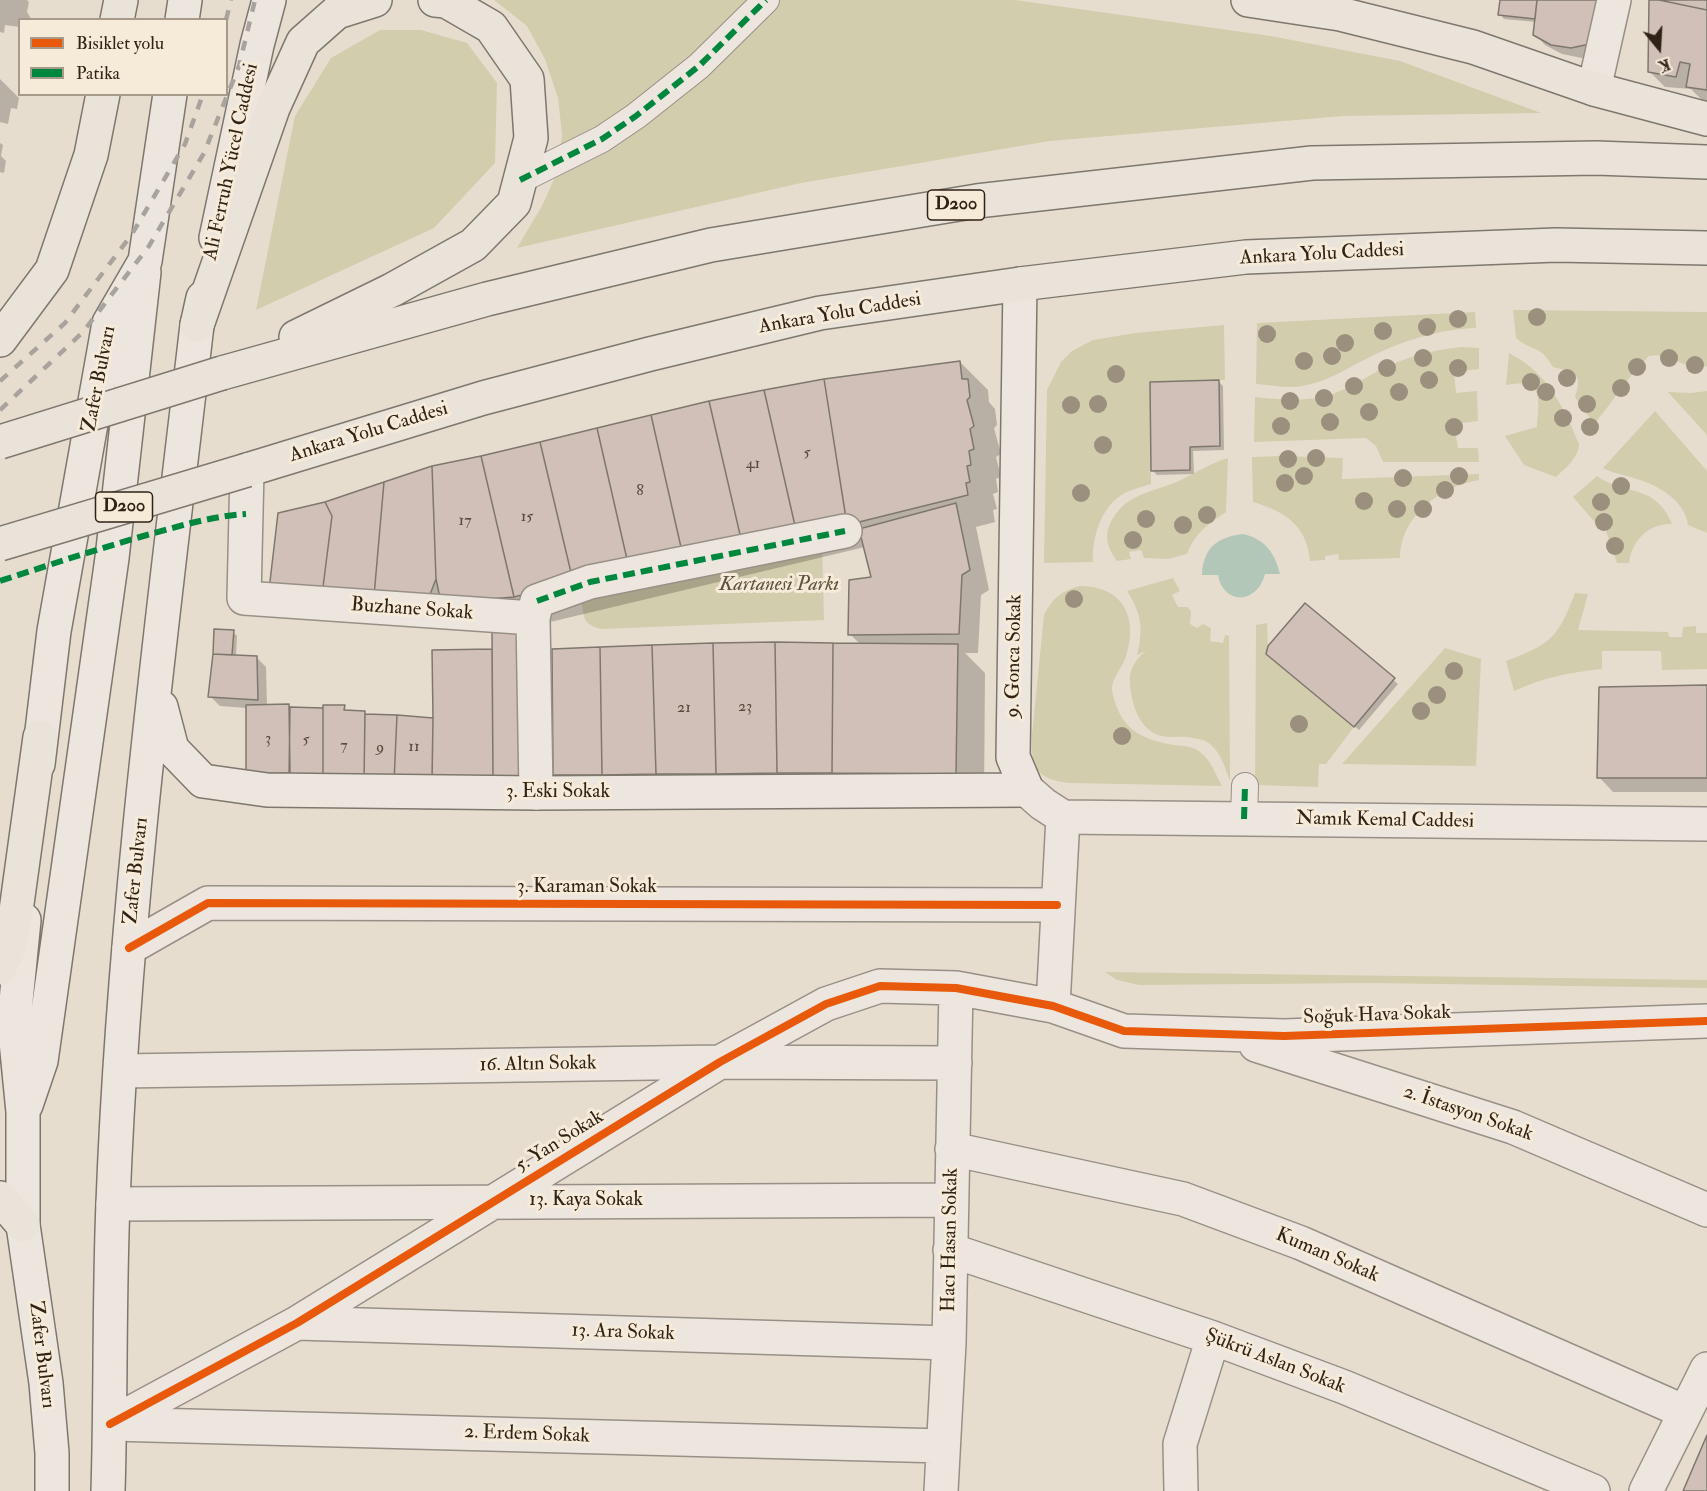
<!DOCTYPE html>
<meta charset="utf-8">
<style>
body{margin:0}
#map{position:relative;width:1707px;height:1491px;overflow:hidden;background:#e7ddcf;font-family:"IM FELL Double Pica",serif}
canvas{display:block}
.legend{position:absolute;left:18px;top:18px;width:210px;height:78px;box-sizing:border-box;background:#f6ead9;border:2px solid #a79a8b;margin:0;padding:8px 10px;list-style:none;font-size:18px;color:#312216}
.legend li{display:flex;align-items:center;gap:12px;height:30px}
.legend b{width:30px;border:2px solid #a79a8b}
.north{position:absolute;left:1629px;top:18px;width:60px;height:60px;-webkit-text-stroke:4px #f6ead9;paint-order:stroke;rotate:162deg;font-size:16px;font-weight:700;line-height:24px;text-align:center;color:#312216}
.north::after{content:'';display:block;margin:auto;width:21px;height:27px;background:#312216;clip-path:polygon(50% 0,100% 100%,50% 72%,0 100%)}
</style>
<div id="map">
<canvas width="1707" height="1491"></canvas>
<ul class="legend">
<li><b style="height:8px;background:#e8590c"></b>Bisiklet yolu</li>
<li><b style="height:8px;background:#00873e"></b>Patika</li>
</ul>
<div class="north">K</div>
</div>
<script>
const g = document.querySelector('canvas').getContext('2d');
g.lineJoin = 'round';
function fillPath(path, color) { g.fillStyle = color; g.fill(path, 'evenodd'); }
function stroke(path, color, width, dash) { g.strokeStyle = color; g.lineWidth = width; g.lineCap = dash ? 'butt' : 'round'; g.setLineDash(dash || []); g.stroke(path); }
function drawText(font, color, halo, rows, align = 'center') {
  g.font = font + ' "IM FELL Double Pica",serif'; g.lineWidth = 6; g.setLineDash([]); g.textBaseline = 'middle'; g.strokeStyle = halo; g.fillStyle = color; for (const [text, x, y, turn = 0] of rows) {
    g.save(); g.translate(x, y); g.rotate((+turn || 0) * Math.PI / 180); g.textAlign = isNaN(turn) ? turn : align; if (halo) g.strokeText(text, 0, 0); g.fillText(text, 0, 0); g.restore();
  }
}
fillPath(new Path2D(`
 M 494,0 L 1015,0 L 1271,36 L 1400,61 L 1541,113 L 1343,116 L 1050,141 L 801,183 L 517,248 L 542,206 L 558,170 L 562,134 L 558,98 L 545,59 L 527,26 Z
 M 380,30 L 421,30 L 467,43 L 497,83 L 495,163 L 434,228 L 256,310 L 295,116 L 331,58 Z
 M 1513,310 L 1707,312 L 1707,366 C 1682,373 1676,351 1649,356 C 1628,376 1613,402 1594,424 L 1575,397 C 1584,371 1572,372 1553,367 C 1539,343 1533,353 1516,338 Z
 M 1475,312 L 1476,328 C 1439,329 1402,341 1370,357 C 1347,368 1328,382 1302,386 C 1288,389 1271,385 1256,384 L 1257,323 Z
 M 1224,325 L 1225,380 L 1150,382 L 1151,484 C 1142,487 1132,489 1123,494 C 1101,507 1092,537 1093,562 L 1044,563 L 1047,390 L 1061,362 L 1072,351 L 1093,340 L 1135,333 Z
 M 1462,347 L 1479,348 L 1479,369 L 1454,372 L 1456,393 L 1477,391 L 1478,421 L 1454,424 L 1458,448 L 1478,448 L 1479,462 L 1383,462 L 1376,446 L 1366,438 L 1254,442 L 1255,397 C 1282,400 1306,402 1333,394 C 1349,388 1363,379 1378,371 C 1405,357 1432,350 1462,347 Z
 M 1509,353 C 1548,373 1563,406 1579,444 C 1579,457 1565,469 1556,477 L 1524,465 L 1505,436 L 1537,427 C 1537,414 1544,387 1526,384 C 1520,383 1512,384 1506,385 Z
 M 1707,391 L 1707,435 L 1668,392 L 1691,393 Z
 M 1655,411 L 1707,471 L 1707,533 L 1688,525 C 1684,498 1654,483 1630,477 C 1621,474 1612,473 1603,468 Z
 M 1280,456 L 1343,458 L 1342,479 L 1479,474 L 1479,480 C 1441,486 1400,516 1400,558 L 1339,560 L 1338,554 L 1325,556 L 1325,560 L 1310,561 C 1307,525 1284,511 1253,502 L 1252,457 Z
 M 1228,458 L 1226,512 C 1209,523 1194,534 1187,554 L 1168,559 L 1144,558 L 1141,550 L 1129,552 L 1131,559 L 1117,561 C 1109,550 1104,539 1109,526 C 1124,492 1151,494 1181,480 C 1197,472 1211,463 1228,458 Z
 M 1597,476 C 1624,496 1656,483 1672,524 C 1649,523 1632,540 1629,563 L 1617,563 L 1605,528 L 1601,525 L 1599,527 L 1573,497 Z
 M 822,542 L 824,620 L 602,629 C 581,625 584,615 581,597 Z
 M 1173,578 L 1180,591 L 1172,595 L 1178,607 L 1187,607 L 1191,611 L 1190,624 L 1197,628 L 1203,624 L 1211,628 L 1210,641 L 1223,643 L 1225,635 L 1229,636 L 1230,781 C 1225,768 1221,753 1210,744 C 1205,740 1199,739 1193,738 C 1185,736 1178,737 1169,737 C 1144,736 1134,713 1131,692 C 1127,674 1132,662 1146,651 L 1137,655 C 1144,628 1141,613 1127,591 Z
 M 1080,586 C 1125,586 1139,620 1125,659 C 1121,669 1113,677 1112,688 C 1112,694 1116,705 1118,710 C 1128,734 1150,741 1174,745 C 1183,746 1193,746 1200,752 C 1211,760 1216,775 1222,786 L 1070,783 C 1035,779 1031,768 1032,735 L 1044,615 C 1052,599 1062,590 1080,586 Z
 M 1575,593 L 1588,594 L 1578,630 L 1668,632 L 1669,637 L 1682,637 L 1683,627 L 1696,626 L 1696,633 L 1707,633 L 1707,669 L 1662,670 L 1661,651 L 1602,651 L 1602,669 C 1571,672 1542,678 1514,691 L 1506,661 C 1551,644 1558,638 1575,593 Z
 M 1267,623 L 1268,646 L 1266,654 L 1354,727 L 1326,764 L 1319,764 L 1318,787 L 1255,785 L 1256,625 Z
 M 1445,648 L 1481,659 L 1476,766 L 1342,764 Z
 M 1105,972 L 1707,980 L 1707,988 L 1372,983 L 1139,985 L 1117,980 Z`), '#d2cdad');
fillPath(new Path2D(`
 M 1243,534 C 1265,539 1275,553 1280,574 L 1265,574 C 1257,605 1223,605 1218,575 L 1202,575 C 1203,548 1217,537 1243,534 Z`), '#b2c7b8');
fillPath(new Path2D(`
 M 0,0 L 27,0 L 29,2 L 27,12 L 32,20 L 20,20 L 20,27 L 5,25 L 4,33 L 0,32 Z
 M 1501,0 L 1609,0 L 1600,54 L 1582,58 L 1562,54 L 1545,45 L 1535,34 L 1536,22 L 1504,19 L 1500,14 Z
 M 1651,0 L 1707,0 L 1707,102 L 1703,101 L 1691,89 L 1665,87 L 1650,72 Z
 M 0,79 L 19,98 L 17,109 L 11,108 L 8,124 L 0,122 Z
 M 0,143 L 3,145 L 1,156 L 6,161 L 4,173 L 0,172 Z
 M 960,362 L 988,390 L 989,402 L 995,409 L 997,425 L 994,428 L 1001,454 L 996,457 L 1001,477 L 996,479 L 998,492 L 993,494 L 997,509 L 993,510 L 995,522 L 976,527 L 989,590 L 981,595 L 978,653 L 965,653 L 985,673 L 984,801 L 569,790 L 554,775 L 861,645 L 850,634 L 873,578 L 865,547 L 542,624 L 470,630 L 450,611 L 333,604 Z
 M 1219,382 L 1223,386 L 1224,450 L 1193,451 L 1194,474 L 1157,475 L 1152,470 Z
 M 1305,605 L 1398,684 L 1359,730 L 1273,658 Z
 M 233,632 L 237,636 L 236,656 L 256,657 L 266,667 L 267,706 L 325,710 L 344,707 L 349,712 L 364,712 L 368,716 L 435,719 L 433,652 L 494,651 L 534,781 L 459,805 L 459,810 L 423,810 L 400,786 L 257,783 L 247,708 L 220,706 L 210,696 Z
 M 1707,687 L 1707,792 L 1613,792 L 1599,777 Z`), '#0003');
const building = new Path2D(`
 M 1500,0 L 1537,0 L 1535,19 L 1498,15 Z
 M 1537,0 L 1598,0 L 1590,44 L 1571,48 L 1551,45 L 1533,35 Z
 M 1649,0 L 1659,0 L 1707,10 L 1707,90 L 1686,87 L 1690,64 L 1680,62 L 1676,77 L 1648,72 Z
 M 1659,0 L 1707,0 L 1707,10 Z
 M 960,361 L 962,379 L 968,379 L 970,397 L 967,400 L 974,426 L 970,429 L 974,449 L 969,451 L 971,465 L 967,466 L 970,482 L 966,483 L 968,495 L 847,525 L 824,379 Z
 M 824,379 L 846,518 L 796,530 L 764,390 Z
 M 1219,380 L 1220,446 L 1190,447 L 1190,470 L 1151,471 L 1150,382 Z
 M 764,390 L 796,530 L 742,543 L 709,401 Z
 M 709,401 L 742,543 L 683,556 L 651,415 Z
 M 651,415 L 683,556 L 629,568 L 597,428 Z
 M 597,428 L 629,568 L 573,581 L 540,442 Z
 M 540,442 L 573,581 L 514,597 L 481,456 Z
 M 481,456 L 514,597 L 441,603 L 436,579 L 432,466 Z
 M 432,466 L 436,579 L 429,597 L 374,596 L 384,482 Z
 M 384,482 L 374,596 L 322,595 L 332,516 L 325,502 Z
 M 325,502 L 332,516 L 322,595 L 269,590 L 278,513 Z
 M 956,503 L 970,570 L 962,575 L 959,634 L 848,635 L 849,580 L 871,577 L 859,529 Z
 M 1305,603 L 1395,678 L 1354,727 L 1266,654 L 1268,646 Z
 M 214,629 L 234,630 L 232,655 L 213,654 Z
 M 492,630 L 528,630 L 530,777 L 493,777 Z
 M 775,642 L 777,773 L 716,774 L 713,643 Z
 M 775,642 L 833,643 L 832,773 L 777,773 Z
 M 713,643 L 716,774 L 656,774 L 652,645 Z
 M 833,643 L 958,644 L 956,774 L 832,773 Z
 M 652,645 L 656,774 L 602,775 L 600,647 Z
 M 600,647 L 602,775 L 553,775 L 552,649 Z
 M 492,649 L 493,777 L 432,778 L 433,718 L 432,650 Z
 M 213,654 L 257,656 L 258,700 L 208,697 Z
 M 1707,685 L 1707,778 L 1597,778 L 1599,687 Z
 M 289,704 L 290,773 L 246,774 L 246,705 Z
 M 323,705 L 345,705 L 344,710 L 365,711 L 364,782 L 323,779 Z
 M 290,707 L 323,708 L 323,779 L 289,778 Z
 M 365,714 L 397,715 L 394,782 L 364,782 Z
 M 397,715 L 433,718 L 432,783 L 394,782 Z
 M 1707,1435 L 1707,1491 L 1683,1491 Z`);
fillPath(building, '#d1c0b7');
stroke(building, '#7e776e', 1.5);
const pedestrian = new Path2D(`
 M 520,180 L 602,139 L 636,116 L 699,66 L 766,0
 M 1244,819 L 1245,786`);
const minor = new Path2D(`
 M 1594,89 L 1614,0
 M 247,470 L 244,598 L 533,618 L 536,793
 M 533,618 L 537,601 L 590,582 L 845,531
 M 129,948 L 208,903 L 1057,905
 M 1053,1006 L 1063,817
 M 1256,1045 L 1513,1127 L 1707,1210
 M 121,1071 L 720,1062 L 955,1063
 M 952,1149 L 1183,1199 L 1301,1243 L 1685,1412
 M 113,1204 L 951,1200
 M 950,1250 L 1213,1338 L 1344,1387 L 1593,1491
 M 297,1323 L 949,1343
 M 110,1424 L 297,1323 L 720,1062 L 826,1004 L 880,986 L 956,988 L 1053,1006 L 1124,1031 L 1284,1036 L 1707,1021
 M 112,1424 L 943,1446
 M 941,1491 L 949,1343 L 956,988
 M 1181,1491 L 1180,1444 L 1213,1338`);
const tertiary = new Path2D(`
 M 1027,790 L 1043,804 L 1063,817 L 1707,824
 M 1646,1491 L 1707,1369`);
const secondary = new Path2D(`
 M 182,20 L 185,0
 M 216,238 L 257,45 L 269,0
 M 161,707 L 172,749 L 203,781 L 267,790 L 536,793 L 1027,790 L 1013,757 L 1020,284
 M 38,764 L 54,631 L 109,323 L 145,261 L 170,94
 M 24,920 L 14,1021 L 23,1112 L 23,1225 L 46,1383 L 52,1453 L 52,1491
 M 26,1105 L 41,1061 L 112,558 L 144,272
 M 108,1491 C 111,1395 109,1299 113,1203 C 124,909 163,617 197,325 L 203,298`);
const trunk = new Path2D(`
 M 1248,0 L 1340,14 L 1473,47 L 1594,89 L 1707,119
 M 117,20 L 121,0
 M 197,325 L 273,108 L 303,42 L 337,12 L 375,0
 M 296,337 L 392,290 L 473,245 L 514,203 L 531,138 L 527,79 L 491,27 L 446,1 L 435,0
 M 0,340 L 52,270 L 91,155 L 103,94
 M 222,373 L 487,299 L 711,245 L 977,201 L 1312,163 L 1596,158 L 1707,162
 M 247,470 L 483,398 L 650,354 L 820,313 L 1020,284 L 1246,257 L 1556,245 L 1707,248
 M 0,968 L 9,948 L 15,918 L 40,737
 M 0,1198 L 23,1225`);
stroke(pedestrian, '#989087', 28);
stroke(minor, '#989087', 36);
stroke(tertiary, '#989087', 36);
stroke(secondary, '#7e776e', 36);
stroke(trunk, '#7e776e', 36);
stroke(pedestrian, '#ece6df', 26);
stroke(minor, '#ece6df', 33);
stroke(tertiary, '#ece6df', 33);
stroke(secondary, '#ece6df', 33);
stroke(trunk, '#e9e3da', 33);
stroke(new Path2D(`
 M 226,20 L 231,0
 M 0,381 L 65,323 L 132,234 L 185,144 L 203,94
 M 0,410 L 83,332 L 149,246 L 204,153 L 239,66 L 255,0`), '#a9a39d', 4.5, [10, 10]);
const trunkBridge = new Path2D(`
 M 0,442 L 222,373
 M 0,544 L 247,470`);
stroke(trunkBridge, '#7e776e', 36, []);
stroke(trunkBridge, '#e9e3da', 33);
stroke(new Path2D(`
 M 520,180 L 602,139 L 636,116 L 699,66 L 766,0
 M 0,581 C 49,565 97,549 147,535 C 180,526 212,516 246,514
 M 537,601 L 590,582 L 845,531
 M 1244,819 L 1245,786`), '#00873e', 6, [12, 6]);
stroke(new Path2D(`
 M 129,948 L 208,903 L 1057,905
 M 110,1424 L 297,1323 L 720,1062 L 826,1004 L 880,986 L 956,988 L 1053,1006 L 1124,1031 L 1284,1036 L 1707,1021`), '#e8590c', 8);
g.fillStyle = '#9b907e';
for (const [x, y] of [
 [1537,317],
 [1458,319],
 [1427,327],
 [1383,331],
 [1267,334],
 [1345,343],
 [1332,356],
 [1423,358],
 [1669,358],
 [1304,361],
 [1695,365],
 [1637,367],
 [1387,368],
 [1458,368],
 [1116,374],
 [1567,378],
 [1429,380],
 [1531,382],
 [1354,386],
 [1621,388],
 [1399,392],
 [1546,392],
 [1324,398],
 [1290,401],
 [1098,404],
 [1587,404],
 [1071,405],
 [1369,412],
 [1563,418],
 [1330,422],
 [1281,426],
 [1454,427],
 [1590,427],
 [1103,445],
 [1316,458],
 [1288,459],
 [1304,476],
 [1459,476],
 [1403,478],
 [1285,483],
 [1621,486],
 [1445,490],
 [1081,493],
 [1364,501],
 [1601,502],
 [1397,509],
 [1423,509],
 [1207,515],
 [1146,519],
 [1604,522],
 [1183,525],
 [1133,540],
 [1615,546],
 [1074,599],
 [1454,671],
 [1437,695],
 [1421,711],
 [1299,724],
 [1122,736]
]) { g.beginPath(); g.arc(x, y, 9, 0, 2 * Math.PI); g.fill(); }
drawText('16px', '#594a3e', null, [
 ["5",807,454],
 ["41",753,465],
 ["8",640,492],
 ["15",527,518],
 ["17",465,522],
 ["23",745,708],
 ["21",684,709],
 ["3",268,740],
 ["5",306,741],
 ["7",344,747],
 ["11",414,748],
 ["9",380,749]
]);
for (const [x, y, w] of [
 [956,205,57],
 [124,507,57]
]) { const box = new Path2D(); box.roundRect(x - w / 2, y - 15, w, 30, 4.5); g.fillStyle = '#f6ead9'; g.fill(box); stroke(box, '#312216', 1.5); }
drawText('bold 18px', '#312216', null, [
 ["D200",956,205],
 ["D200",124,507]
]);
drawText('20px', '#312216', '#f6ead9', [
 ["Ali Ferruh Yücel Caddesi",232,162,-78],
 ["Ankara Yolu Caddesi",1322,255,-3],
 ["Ankara Yolu Caddesi",840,314,-10],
 ["Zafer Bulvarı",100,379,-79],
 ["Ankara Yolu Caddesi",369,433,-17],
 ["Buzhane Sokak",412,610,4],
 ["9. Gonca Sokak",1015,656,-89],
 ["3. Eski Sokak",558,793],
 ["Namık Kemal Caddesi",1385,821,1],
 ["Zafer Bulvarı",137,871,-84],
 ["3. Karaman Sokak",587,888],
 ["Soğuk Hava Sokak",1377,1016,-2],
 ["16. Altın Sokak",538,1065,-1],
 ["2. İstasyon Sokak",1468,1114,19],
 ["5. Yan Sokak",560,1142,-32],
 ["13. Kaya Sokak",586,1201],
 ["Hacı Hasan Sokak",951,1240,-89],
 ["Kuman Sokak",1327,1256,23],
 ["13. Ara Sokak",623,1333,2],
 ["Zafer Bulvarı",41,1355,83],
 ["Şükrü Aslan Sokak",1275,1362,21],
 ["2. Erdem Sokak",527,1435,2]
]);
drawText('italic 20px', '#5c513b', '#f6ead9', [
 ["Kartanesi Parkı",779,586]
]);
</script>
